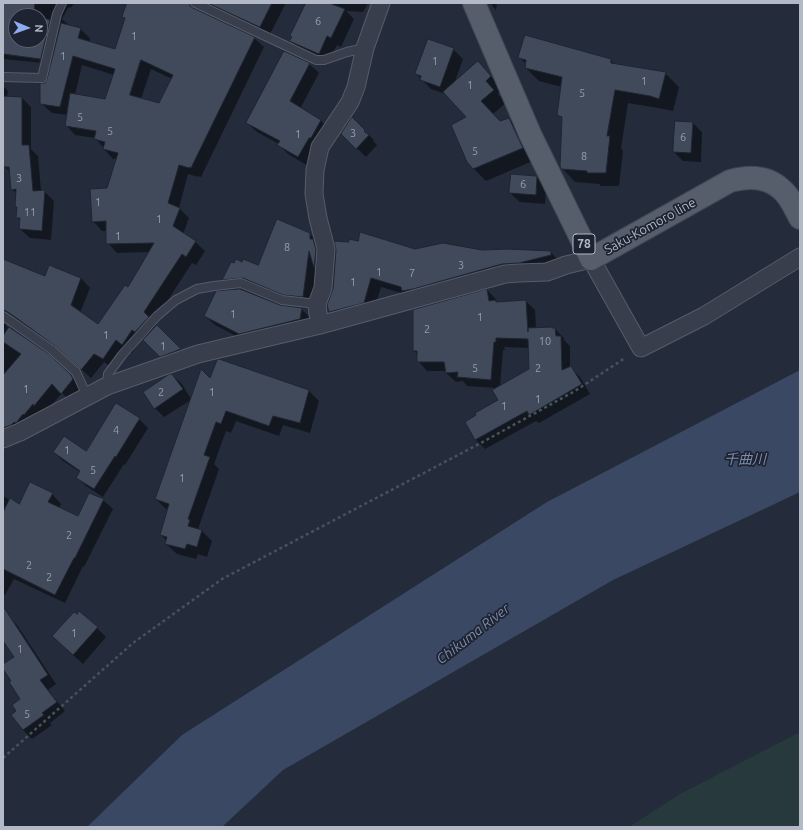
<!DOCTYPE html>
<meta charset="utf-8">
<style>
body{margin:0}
#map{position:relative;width:803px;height:830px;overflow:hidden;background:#242c3b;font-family:Ubuntu,sans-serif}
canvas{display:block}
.frame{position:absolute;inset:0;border:4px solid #b4b9c7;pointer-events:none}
.north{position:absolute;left:8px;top:8px;width:40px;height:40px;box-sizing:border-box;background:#1d2330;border:1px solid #595f6c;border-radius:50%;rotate:92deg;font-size:11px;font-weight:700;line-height:16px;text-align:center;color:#b4b9c7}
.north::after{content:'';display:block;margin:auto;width:14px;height:18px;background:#8eabf1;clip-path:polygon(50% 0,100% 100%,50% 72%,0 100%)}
</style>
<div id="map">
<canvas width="803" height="830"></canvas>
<div class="frame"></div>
<div class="north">N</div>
</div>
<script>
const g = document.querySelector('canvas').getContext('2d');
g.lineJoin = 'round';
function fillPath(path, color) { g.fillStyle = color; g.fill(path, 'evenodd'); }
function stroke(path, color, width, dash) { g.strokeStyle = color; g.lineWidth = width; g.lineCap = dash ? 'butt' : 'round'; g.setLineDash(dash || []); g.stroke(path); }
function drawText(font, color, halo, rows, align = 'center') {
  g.font = font + ' Ubuntu,"Noto Sans JP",sans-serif'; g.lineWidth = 3.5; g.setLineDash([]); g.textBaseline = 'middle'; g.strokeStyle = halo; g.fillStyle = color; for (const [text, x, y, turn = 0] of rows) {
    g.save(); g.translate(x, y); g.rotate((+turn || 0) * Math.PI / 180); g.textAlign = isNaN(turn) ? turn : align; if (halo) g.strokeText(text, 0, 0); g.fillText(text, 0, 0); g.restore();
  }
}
fillPath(new Path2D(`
 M 800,732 L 800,827 L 629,827 L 680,794 Z`), '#27393d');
fillPath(new Path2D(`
 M 800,370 L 800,492 L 613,580 L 283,770 L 222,827 L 87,827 L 182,735 L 547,502 Z`), '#3b4863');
fillPath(new Path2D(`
 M 3,3 L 75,3 L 72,6 L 72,7 L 68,8 L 62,19 L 70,26 L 80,29 L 90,38 L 89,42 L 116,50 L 125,19 L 124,17 L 128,3 L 286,3 L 269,36 L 204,7 L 199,10 L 199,12 L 254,38 L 264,47 L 201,177 L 198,176 L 198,177 L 188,174 L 179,208 L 189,218 L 183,234 L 195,242 L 205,251 L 196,265 L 192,263 L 153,323 L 190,359 L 170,366 L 142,338 L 132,353 L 126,349 L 113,368 L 104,362 L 91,378 L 66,355 L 26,327 L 14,320 L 8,322 L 6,326 L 48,355 L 71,376 L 81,386 L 82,389 L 71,402 L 62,393 L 44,414 L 17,436 L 3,425 L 3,260 L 46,277 L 81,278 L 90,288 L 80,313 L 98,325 L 128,288 L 150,252 L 117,253 L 108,243 L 107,231 L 102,231 L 93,221 L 108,189 L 117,159 L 113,159 L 104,149 L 104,148 L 95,138 L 75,135 L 66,125 L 68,115 L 52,113 L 42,104 L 53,64 L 3,59 ZM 16,16 L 40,16 L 40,40 L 16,40 ZM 82,65 L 114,75 L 106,100 L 75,95 ZM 151,69 L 172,79 L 160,104 L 141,99 Z
 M 307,3 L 368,3 L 363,12 L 346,11 L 354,19 L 341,47 L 337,45 L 328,63 L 300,51 L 291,41 Z
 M 491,3 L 497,3 L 496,10 L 493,7 Z
 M 453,49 L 463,59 L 454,84 L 480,65 L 503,89 L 498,94 L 506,103 L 493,114 L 501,122 L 509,119 L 522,131 L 535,160 L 486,181 L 474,169 L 468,117 L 448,95 L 431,89 L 416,74 Z
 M 519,57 L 611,60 L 615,65 L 665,73 L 679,87 L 673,111 L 664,109 L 628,103 L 621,148 L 623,151 L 619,186 L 601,186 L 599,184 L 575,182 L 562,168 L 563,119 L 558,114 L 562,87 L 539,81 L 526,68 L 526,64 Z
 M 309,64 L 319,73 L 300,109 L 321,121 L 330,130 L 308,166 L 288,154 L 279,145 L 279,144 L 257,132 L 247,123 Z
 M 3,86 L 8,91 L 7,97 L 22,98 L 31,107 L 31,149 L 38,156 L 41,191 L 44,191 L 54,201 L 51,240 L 30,238 L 20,229 L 21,220 L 17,217 L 18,209 L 16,207 L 17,194 L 12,189 L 11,173 L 5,167 L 3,142 Z
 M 352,119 L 374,140 L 373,141 L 377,145 L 366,157 L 342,134 Z
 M 693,123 L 702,132 L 701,162 L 683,161 L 674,152 Z
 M 536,176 L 546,187 L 545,204 L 520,202 L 510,193 Z
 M 310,234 L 319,243 L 312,306 L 253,287 L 237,288 L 280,306 L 301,309 L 311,318 L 309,329 L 250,343 L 215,325 L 205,316 L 234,290 L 223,279 L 258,267 Z
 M 358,242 L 414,250 L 550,252 L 561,262 L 408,295 L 381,287 L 373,312 L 340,322 L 330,312 Z
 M 487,290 L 496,299 L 497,303 L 526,301 L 535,310 L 536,329 L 555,329 L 564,338 L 564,340 L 570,346 L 570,367 L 580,377 L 590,394 L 539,423 L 536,421 L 485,449 L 476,440 L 466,422 L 499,401 L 497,388 L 467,386 L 463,381 L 456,382 L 446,373 L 446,371 L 427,371 L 418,361 L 418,355 L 414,351 ZM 504,347 L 530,348 L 530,369 L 500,387 L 503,350 L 505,350 Z
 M 219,360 L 309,391 L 319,401 L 310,433 L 283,425 L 279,436 L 236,421 L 231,433 L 226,431 L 214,464 L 219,469 L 198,529 L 202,531 L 212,541 L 207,557 L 198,554 L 196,559 L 177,554 L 166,544 L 167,541 L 161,535 L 168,510 L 166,509 L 156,499 L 191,400 L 164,417 L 155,408 L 172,375 L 182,384 L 191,399 L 211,380 Z
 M 139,419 L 148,428 L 125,465 L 124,464 L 103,497 L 86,486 L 77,477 L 80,472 L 63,461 L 54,452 L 86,453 Z
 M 52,494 L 61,504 L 59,508 L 78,518 L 103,500 L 113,509 L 84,567 L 83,566 L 65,603 L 14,579 L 5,595 L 3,594 L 3,496 L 19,505 Z
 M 8,616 L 17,625 L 56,684 L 48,690 L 65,711 L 50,723 L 52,725 L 32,739 L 23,730 L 18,711 L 21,700 L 12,681 L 3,667 L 3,666 L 15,658 L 3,639 L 3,620 Z
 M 97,628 L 106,637 L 83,664 L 63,646 Z`), '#0007');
const building = new Path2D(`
 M 3,3 L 35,3 L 34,11 L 41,12 L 40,17 L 50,20 L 40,62 L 40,59 L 3,54 ZM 16,16 L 40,16 L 40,40 L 16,40 Z
 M 127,3 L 190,3 L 190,6 L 193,8 L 255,37 L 191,168 L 189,167 L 189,168 L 179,165 L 168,203 L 180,208 L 173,226 L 196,241 L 186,257 L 182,254 L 144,312 L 149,317 L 135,332 L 132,330 L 122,345 L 116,340 L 103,359 L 94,354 L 81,370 L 55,346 L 15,317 L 6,311 L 3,310 L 3,259 L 45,276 L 49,265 L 81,278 L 71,305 L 98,324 L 125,285 L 128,287 L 154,243 L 106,244 L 106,221 L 92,222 L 90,189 L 107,188 L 118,153 L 103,149 L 105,142 L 94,139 L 96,131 L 65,126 L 70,93 L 105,99 L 115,69 L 73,56 L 60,107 L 40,104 L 40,83 L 45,83 L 47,79 L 61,23 L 81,28 L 78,38 L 115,49 L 125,18 L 122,17 ZM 141,60 L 173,75 L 159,103 L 130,95 Z
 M 208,3 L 272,3 L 260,27 Z
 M 306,3 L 329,3 L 345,9 L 331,38 L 327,36 L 319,54 L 289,41 L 292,37 L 290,36 Z
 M 525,35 L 611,59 L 611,63 L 666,72 L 659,99 L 650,96 L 615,90 L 607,136 L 610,136 L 606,173 L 587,173 L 587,171 L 561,169 L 560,166 L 562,117 L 557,115 L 562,77 L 525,68 L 526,60 L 518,58 Z
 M 428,39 L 454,48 L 440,87 L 420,80 L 421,76 L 415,74 Z
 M 284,51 L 310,63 L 290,101 L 321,120 L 311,138 L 309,138 L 298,157 L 277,145 L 280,141 L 246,123 Z
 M 478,61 L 491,76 L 486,81 L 494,90 L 481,101 L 500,121 L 509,118 L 523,148 L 473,169 L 467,162 L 451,125 L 466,117 L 443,92 Z
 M 3,96 L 22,97 L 22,145 L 29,145 L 33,191 L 45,190 L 42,231 L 19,229 L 20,218 L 16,218 L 17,207 L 15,207 L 16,189 L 11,190 L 9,167 L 4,167 Z
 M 352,117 L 365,130 L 364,131 L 369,135 L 356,149 L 341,134 Z
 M 675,121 L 693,122 L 691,153 L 673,152 Z
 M 511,174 L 536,176 L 537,177 L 536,195 L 509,193 Z
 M 277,219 L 310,233 L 310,239 L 313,239 L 316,250 L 314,268 L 309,251 L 303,297 L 283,295 L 243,278 L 222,280 L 231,262 L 234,263 L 236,259 L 242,262 L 243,259 L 258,265 Z
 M 360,232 L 415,249 L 443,243 L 482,250 L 507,249 L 551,251 L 551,255 L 519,263 L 502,264 L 413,289 L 402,291 L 401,287 L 371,278 L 364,303 L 329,312 L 327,305 L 333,289 L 336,250 L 334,241 L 349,242 L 349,239 L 358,241 Z
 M 240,289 L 280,305 L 302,308 L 300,319 L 239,334 L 204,316 L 216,291 Z
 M 487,289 L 489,301 L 496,300 L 496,302 L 526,300 L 528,332 L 528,328 L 552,327 L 552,328 L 555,328 L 556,336 L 561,336 L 562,370 L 571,366 L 582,384 L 529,415 L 527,411 L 475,440 L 465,422 L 476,415 L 475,413 L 498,400 L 492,390 L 529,369 L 528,339 L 496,338 L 496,342 L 494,342 L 491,380 L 457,377 L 458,372 L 446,373 L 444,362 L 417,362 L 417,351 L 413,351 L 413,310 Z
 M 157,325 L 181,349 L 160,357 L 143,340 Z
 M 9,327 L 49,354 L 71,375 L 73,379 L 61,394 L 52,384 L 34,406 L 33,404 L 24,415 L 23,414 L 16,423 L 14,422 L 11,425 L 3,428 L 3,375 L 21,354 L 3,342 L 3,336 Z
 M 219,359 L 309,390 L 300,423 L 273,416 L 269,426 L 226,411 L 221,424 L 216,422 L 204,455 L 210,457 L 188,519 L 190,520 L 188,526 L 202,530 L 197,547 L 187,544 L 185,549 L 165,544 L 167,537 L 160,535 L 169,504 L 155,499 L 201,369 L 210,378 L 217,360 Z
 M 172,374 L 183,389 L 154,409 L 143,392 L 168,375 Z
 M 116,403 L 140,418 L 116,457 L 115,456 L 94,489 L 76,478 L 80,471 L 53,452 L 64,436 L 86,451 Z
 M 30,482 L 53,493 L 48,502 L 78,516 L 89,493 L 104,499 L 75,558 L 74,558 L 55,595 L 3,569 L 3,512 L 10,498 L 19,504 Z
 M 3,606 L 48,675 L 40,680 L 57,702 L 42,713 L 44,715 L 23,730 L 11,715 L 16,711 L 12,705 L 20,699 L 9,682 L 11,681 L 3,669 L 3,664 L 14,657 L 3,641 Z
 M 79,611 L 98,627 L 73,655 L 52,636 L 74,612 L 77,614 Z`);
fillPath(building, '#414a5a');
stroke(building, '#1f2532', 1);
const lane = new Path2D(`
 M 195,3 L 316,60 L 324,60 L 347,52 L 365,48
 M 3,77 L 42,78 L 57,14 L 62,3
 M 3,316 L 12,322 L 52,350 L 76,372 L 87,396
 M 107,386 L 108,374 L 122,355 L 157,316 L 176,300 L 197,289 L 214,286 L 241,283 L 282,300 L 317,304`);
const street = new Path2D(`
 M 320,325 L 318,314 L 317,304 L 323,288 L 326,249 L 318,218 L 314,194 L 315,170 L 320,147 L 350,102 L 356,87 L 365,48 L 381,3
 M 3,439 L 20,432 L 107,386 L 198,354 L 320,325 L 505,274 L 519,273 L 547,272 L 566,265 L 591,259 L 641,348 L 704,316 L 800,257`);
const primary = new Path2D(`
 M 474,3 L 530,134 L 591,259 L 730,181 C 748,176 767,176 781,189 C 790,196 795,209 800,218`);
stroke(lane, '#565c69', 10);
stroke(street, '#565c69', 19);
stroke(primary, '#414754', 24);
stroke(new Path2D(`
 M 3,758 L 133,643 L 222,579 L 479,444 L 575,391 L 625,358
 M 799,827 L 800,826`), '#445459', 2.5, [3, 3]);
stroke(lane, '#383e4b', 8);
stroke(street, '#383e4b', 17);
stroke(primary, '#565d6b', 22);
drawText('11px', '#979dac', null, [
 ["6",318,21],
 ["1",134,36],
 ["1",63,56],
 ["1",435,61],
 ["1",644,81],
 ["1",470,85],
 ["5",582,93],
 ["5",80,117],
 ["5",110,131],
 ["3",353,133],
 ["1",298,134],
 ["6",683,137],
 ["5",475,151],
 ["8",584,156],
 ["3",19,178],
 ["6",523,184],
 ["1",98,202],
 ["11",30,212],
 ["1",159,219],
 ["1",118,236],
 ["8",287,247],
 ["3",461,265],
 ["1",379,272],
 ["7",412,273],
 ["1",353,282],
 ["1",233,314],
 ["1",480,317],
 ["2",427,329],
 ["1",106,335],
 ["10",545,341],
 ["1",163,346],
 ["5",475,368],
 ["2",538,368],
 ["1",26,389],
 ["2",161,392],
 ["1",212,392],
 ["1",538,399],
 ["1",504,406],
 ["4",116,430],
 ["1",67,450],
 ["5",93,470],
 ["1",182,478],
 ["2",69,535],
 ["2",29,565],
 ["2",49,577],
 ["1",74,633],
 ["1",20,649],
 ["5",27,714]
]);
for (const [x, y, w] of [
 [584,244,22]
]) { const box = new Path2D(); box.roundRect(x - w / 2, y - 10, w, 20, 3); g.fillStyle = '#1d2330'; g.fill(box); stroke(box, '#b4b9c7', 1); }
drawText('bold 12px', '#b4b9c7', null, [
 ["78",584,244]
]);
drawText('13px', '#b4b9c7', '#1d2330', [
 ["Saku-Komoro line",650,226,-29]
]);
drawText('italic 14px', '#7d8dac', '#1d2330', [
 ["千曲川",745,459],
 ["Chikuma River",473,634,-38]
]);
</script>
